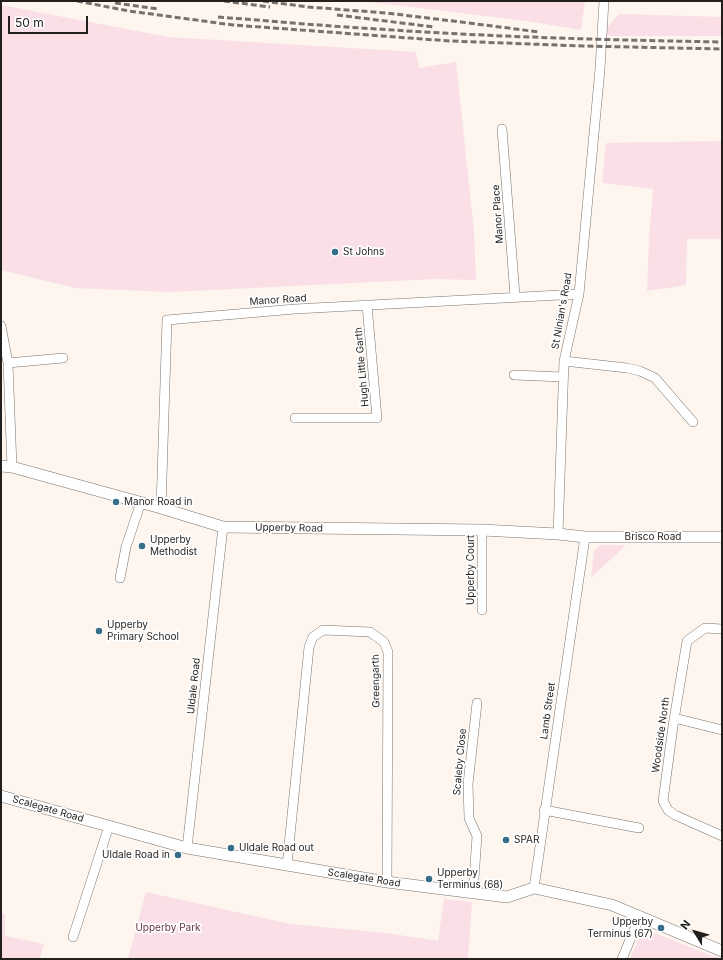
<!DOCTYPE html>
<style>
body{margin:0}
#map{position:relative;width:723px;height:960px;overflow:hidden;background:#fdf5ee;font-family:Inter,sans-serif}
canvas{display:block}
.frame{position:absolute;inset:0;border:2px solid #221f1d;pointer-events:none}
.north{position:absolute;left:675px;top:912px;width:40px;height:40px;-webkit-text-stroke:3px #fff;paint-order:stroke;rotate:307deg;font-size:11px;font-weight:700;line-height:16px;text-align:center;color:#221f1d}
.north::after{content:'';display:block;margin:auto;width:14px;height:18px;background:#221f1d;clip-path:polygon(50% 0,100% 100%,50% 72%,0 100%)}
.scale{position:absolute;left:8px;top:16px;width:80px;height:18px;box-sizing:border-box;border:2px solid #221f1d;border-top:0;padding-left:5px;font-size:12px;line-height:14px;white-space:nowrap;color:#221f1d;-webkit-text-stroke:3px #fff;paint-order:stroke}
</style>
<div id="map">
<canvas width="723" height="960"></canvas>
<div class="frame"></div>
<div class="north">N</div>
<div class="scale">50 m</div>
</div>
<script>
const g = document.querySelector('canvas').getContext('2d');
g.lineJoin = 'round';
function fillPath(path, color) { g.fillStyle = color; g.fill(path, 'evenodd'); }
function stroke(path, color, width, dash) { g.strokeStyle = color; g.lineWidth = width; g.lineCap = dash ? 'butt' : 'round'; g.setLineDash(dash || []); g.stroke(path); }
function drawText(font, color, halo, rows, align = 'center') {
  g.font = font + ' Inter,sans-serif'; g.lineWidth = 3.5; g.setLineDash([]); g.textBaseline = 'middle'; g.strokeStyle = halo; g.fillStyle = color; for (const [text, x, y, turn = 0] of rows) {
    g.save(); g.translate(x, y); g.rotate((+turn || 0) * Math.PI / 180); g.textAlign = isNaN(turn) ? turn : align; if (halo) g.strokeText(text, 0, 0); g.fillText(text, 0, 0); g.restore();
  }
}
fillPath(new Path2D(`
 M 361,1 L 585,1 L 581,30 L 527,21 Z
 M 1,5 L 168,37 L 416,52 L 419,68 L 456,62 L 474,231 L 476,280 L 435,279 L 171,292 L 75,288 L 1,270 Z
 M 619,14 L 722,17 L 722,36 L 606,36 L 607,28 Z
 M 722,141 L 722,239 L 687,239 L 686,285 L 647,291 L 649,239 L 653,189 L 602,183 L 606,143 Z
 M 600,545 L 626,545 L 591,578 L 594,551 Z
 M 146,892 L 290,924 L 386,933 L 438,941 L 444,899 L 472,902 L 468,959 L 128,959 Z
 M 1,914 L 5,914 L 5,936 L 44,944 L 40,959 L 1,959 Z
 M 647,930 L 720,959 L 630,959 L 639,938 Z`), '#fadfe7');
const minor = new Path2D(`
 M 502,129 L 515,296
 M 1,326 L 8,363 L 12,467
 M 564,361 L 627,368 L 640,371 L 655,378 L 693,422
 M 8,363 L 63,358
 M 514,375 L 563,377
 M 295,418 L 377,418 L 367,305
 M 161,508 L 167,320 L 295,309 L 579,294
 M 482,530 L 482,610
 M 558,534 L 564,361 L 579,294 L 600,69 L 604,1
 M 120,578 L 126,547 L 141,502
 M 722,629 L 705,628 L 687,641 L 673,726 L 663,801 L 668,810 L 675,815 L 722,836
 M 674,718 L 722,730
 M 544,810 L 639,828
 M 187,848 L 223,527
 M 287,865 L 309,647 L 313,637 L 323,630 L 370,632 L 384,642 L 388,652 L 387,882
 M 534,888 L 585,537
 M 473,893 L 477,836 L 469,818 L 468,784 L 477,703
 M 73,937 L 109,826
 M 622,959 L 640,916`);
const tertiary = new Path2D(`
 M 1,466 L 12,467 L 161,508 L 223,527 L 482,530 L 558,534 L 585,537 L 722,537
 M 1,796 L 187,848 L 387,882 L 507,897 L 534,888 L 612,905 L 722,951`);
stroke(minor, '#79736d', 10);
stroke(tertiary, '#79736d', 12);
stroke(minor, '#fff', 9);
stroke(tertiary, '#fff', 11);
stroke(new Path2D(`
 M 77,1 L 129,11 L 233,25 L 450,41 L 583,46 L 722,49
 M 224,1 L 270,7
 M 263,1 L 308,7 L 386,13 L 461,22 L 539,32
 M 115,3 L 158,9
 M 337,15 L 434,27
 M 218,17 C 271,21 324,26 378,29 C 492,37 607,40 722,42`), '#76716d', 3, [6, 3]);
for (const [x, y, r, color] of [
 [335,252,4,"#366d87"],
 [116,502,4,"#366d87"],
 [142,546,4,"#366d87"],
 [99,631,4,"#366d87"],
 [506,840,4,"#366d87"],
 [231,848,4,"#366d87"],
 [178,855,4,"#366d87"],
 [429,879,4,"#366d87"],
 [661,928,4,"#366d87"]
]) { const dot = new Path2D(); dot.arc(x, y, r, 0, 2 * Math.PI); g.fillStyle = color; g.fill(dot); stroke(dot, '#fff', 1.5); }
drawText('10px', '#221f1d', '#fff', [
 ["Manor Place",498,214,-94],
 ["Manor Road",278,300,-4],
 ["St Ninian's Road",562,311,-80],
 ["Hugh Little Garth",362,367,-95],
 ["Upperby Road",289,528,1],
 ["Brisco Road",653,537],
 ["Upperby Court",471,570,-90],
 ["Greengarth",376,681,-91],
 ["Uldale Road",194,686,-84],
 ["Lamb Street",548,711,-82],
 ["Woodside North",661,735,-82],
 ["Scaleby Close",460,762,-85],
 ["Scalegate Road",48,809,16],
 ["Scalegate Road",364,878,9]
]);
drawText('10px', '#221f1d', '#fff', [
 ["St Johns",343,252],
 ["Manor Road in",124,502],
 ["Upperby",150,540],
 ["Methodist",150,552],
 ["Upperby",107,625],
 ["Primary School",107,637],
 ["SPAR",514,840],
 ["Uldale Road out",239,848],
 ["Uldale Road in",170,855,"right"],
 ["Upperby",437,873],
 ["Terminus (68)",437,885],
 ["Upperby",653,922,"right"],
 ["Terminus (67)",653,934,"right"]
], 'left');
drawText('10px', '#653446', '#fff', [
 ["Upperby Park",168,928]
]);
</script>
